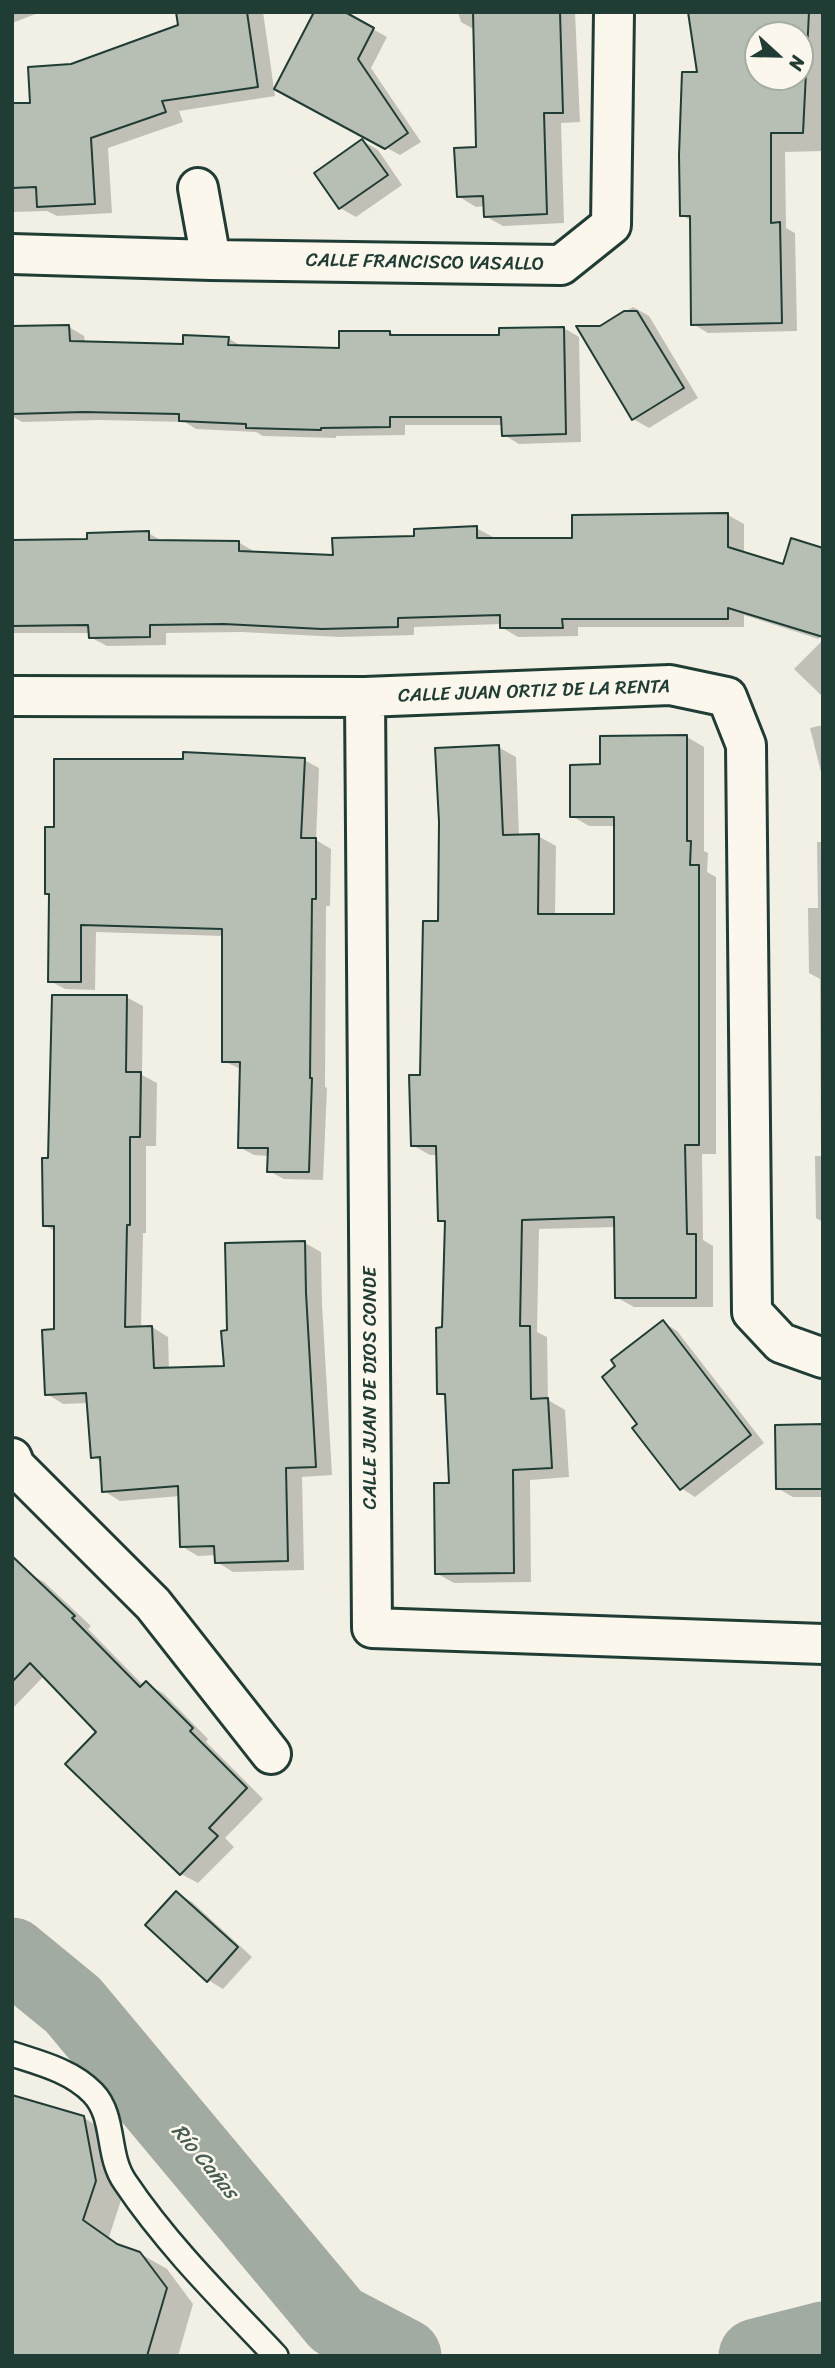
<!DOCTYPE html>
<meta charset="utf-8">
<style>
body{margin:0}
#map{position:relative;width:835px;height:2368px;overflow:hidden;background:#f2f0e5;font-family:Sriracha,sans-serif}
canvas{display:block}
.frame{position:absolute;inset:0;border:14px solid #1f3d34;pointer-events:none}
.north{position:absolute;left:744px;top:21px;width:70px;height:70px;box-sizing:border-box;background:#fbf7ec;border:2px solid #a3ada2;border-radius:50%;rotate:112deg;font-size:19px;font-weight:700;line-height:28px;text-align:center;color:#1f3d34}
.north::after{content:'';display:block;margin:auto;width:24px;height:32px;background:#1f3d34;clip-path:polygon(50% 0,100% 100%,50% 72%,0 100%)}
</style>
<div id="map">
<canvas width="835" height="2368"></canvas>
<div class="frame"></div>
<div class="north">N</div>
</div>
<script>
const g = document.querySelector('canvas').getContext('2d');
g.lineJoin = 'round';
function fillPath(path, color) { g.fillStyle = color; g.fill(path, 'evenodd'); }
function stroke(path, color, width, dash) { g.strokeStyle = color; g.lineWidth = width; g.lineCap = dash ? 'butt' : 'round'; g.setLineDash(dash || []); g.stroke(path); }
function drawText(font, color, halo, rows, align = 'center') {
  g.font = font + ' Sriracha,sans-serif'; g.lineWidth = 5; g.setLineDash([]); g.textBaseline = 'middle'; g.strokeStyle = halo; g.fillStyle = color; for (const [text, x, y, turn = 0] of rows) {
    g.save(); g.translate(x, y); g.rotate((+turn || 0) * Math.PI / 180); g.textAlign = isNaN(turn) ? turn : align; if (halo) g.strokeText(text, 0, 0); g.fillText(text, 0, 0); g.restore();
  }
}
fillPath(new Path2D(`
 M 12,12 L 41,12 L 12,23 Z
 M 178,12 L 263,12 L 275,96 L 179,111 L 183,122 L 108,148 L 112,213 L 57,216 L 47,211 L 12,212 L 12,105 L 32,104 L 71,66 L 180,26 Z
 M 342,12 L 387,37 L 371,68 L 421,142 L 400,155 L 290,96 Z
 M 458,12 L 575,12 L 580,122 L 561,123 L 564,223 L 503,226 L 485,216 L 485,206 L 476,207 L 458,196 L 478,149 L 475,30 L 461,22 Z
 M 690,12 L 821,12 L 823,151 L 785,152 L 786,228 L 795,233 L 797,331 L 708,333 L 693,324 L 692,221 L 681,215 L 700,74 ZM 758,35 L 800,35 L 800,77 L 758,77 Z
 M 363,141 L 378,150 L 402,185 L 356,217 L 340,208 Z
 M 633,307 L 649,316 L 698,398 L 649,428 L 633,419 L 600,327 Z
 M 69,327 L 84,336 L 85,343 L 184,345 L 228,338 L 243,347 L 341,349 L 390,332 L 397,337 L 501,336 L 564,328 L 579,337 L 581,442 L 519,444 L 504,435 L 503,425 L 405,425 L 405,435 L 336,436 L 336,438 L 263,436 L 256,432 L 196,429 L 185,422 L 100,420 L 22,422 L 12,416 L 12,328 Z
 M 728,515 L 744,524 L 744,554 L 823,628 L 819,639 L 744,615 L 744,627 L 578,627 L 578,636 L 518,637 L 501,627 L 501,624 L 414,627 L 414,635 L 340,637 L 241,632 L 166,633 L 166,645 L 107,646 L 90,637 L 90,633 L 12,633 L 12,541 L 89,541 L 148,533 L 164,542 L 238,542 L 255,552 L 334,557 L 416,538 L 476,528 L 493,537 L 493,540 L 574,540 Z
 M 823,640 L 823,697 L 794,669 Z
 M 823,725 L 823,780 L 810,728 Z
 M 687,737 L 704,747 L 704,851 L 708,853 L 707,872 L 716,877 L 716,1154 L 702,1154 L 703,1240 L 713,1246 L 713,1307 L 634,1307 L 616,1297 L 616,1227 L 539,1229 L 537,1332 L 547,1337 L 548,1400 L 565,1410 L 569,1477 L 530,1480 L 531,1582 L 454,1583 L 436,1573 L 451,1485 L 446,1397 L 439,1393 L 444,1329 L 446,1224 L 440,1220 L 438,1155 L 430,1155 L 412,1145 L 439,922 L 498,747 L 516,757 L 519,836 L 538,836 L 556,846 L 555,916 L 616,916 L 616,826 L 589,826 L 572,816 L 601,766 Z
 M 304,760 L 319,768 L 316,840 L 331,849 L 330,906 L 326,906 L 325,1087 L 327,1088 L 323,1180 L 284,1179 L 269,1171 L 270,1156 L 254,1155 L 239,1147 L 241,1069 L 223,1061 L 224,936 L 96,932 L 95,990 L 65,989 L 50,981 L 51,895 L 47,893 Z
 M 817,842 L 823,842 L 823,1222 L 816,1218 L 815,1156 L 821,1156 L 820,979 L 809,973 L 808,908 L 818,908 Z
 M 126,997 L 143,1006 L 142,1075 L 157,1083 L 156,1146 L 146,1146 L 146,1233 L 143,1233 L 141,1328 L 152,1327 L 168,1337 L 169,1370 L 225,1368 L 228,1332 L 305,1243 L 321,1252 L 322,1304 L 332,1475 L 302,1477 L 304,1570 L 233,1572 L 217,1562 L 217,1555 L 198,1556 L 181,1546 L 180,1496 L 120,1501 L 104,1491 L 102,1462 L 93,1457 L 88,1403 L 63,1404 L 47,1394 L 56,1331 L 56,1232 L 44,1225 L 50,1160 Z
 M 663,1322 L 677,1331 L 764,1443 L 695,1497 L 681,1488 L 640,1425 Z
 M 823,1425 L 823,1497 L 793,1497 L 777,1488 Z
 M 12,1557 L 28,1573 L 44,1582 L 91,1626 L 88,1629 L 144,1686 L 146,1684 L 163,1693 L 208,1739 L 206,1742 L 263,1799 L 225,1838 L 234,1847 L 198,1883 L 181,1874 L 99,1732 L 44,1676 L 14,1707 L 12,1706 Z
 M 176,1893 L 192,1902 L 252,1957 L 223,1989 L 208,1980 Z
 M 84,2118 L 111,2134 L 122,2197 L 109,2237 L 126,2249 L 139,2253 L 167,2269 L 193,2304 L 178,2356 L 12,2356 Z`), '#0003');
stroke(new Path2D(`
 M 12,1955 L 73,2005 L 337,2321 L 404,2356
 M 756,2356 L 823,2339`), '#a2aba1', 75);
const building = new Path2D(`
 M 176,12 L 247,12 L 258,87 L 162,101 L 166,112 L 91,138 L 95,204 L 37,207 L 36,187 L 12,188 L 12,103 L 30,103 L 28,67 L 71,64 L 178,25 Z
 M 314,12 L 345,12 L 374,28 L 358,59 L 408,133 L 385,149 L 274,89 Z
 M 473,12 L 560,12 L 563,113 L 544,113 L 547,214 L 484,217 L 483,196 L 457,197 L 454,148 L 476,147 Z
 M 688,12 L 809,12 L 803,133 L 771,133 L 771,223 L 780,222 L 782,323 L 691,325 L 690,216 L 680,216 L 679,155 L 682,72 L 697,72 ZM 758,35 L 800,35 L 800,77 L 758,77 Z
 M 362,139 L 388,175 L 339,209 L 314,173 Z
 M 624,311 L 637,311 L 684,388 L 632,420 L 576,326 L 600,326 Z
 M 69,325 L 70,341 L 183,344 L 183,335 L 229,337 L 228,345 L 339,348 L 339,331 L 390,331 L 390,335 L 499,335 L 499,328 L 564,327 L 566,434 L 502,436 L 501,417 L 390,417 L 390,427 L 321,428 L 321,430 L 246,428 L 246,424 L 179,421 L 179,414 L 83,412 L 12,414 L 12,326 Z
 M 728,513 L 728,547 L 783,564 L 791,538 L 823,548 L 823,637 L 728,608 L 728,619 L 562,619 L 563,628 L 500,628 L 500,615 L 398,618 L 398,627 L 322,629 L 224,624 L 150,625 L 150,637 L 89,638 L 88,625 L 12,626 L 12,540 L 87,539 L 87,533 L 149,531 L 149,540 L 239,541 L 239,551 L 333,555 L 332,538 L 414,536 L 414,529 L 477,526 L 477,538 L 572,538 L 572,515 Z
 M 687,735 L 687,841 L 691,841 L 690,865 L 699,865 L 699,1145 L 685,1145 L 687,1234 L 696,1234 L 696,1298 L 615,1298 L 614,1217 L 522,1220 L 520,1326 L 530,1326 L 531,1399 L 548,1398 L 552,1468 L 513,1470 L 514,1573 L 435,1574 L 434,1483 L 449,1483 L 445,1394 L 437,1394 L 436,1328 L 442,1327 L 445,1221 L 438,1221 L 436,1146 L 411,1146 L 409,1075 L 420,1075 L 423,921 L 438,921 L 439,822 L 435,748 L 499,745 L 503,835 L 539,834 L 538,914 L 614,914 L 614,817 L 570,817 L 570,765 L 600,764 L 600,736 Z
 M 183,752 L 305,758 L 301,838 L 316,838 L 316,899 L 312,899 L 310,1078 L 312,1078 L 309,1172 L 267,1172 L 268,1148 L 238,1148 L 240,1062 L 222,1062 L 222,929 L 81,925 L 81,982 L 48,982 L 49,894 L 45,894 L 45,827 L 54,827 L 54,759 L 183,759 Z
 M 52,995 L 127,995 L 126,1072 L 141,1072 L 140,1137 L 130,1137 L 130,1225 L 127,1225 L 125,1327 L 152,1326 L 154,1368 L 224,1366 L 221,1331 L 227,1330 L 225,1243 L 305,1241 L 306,1293 L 316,1467 L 286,1468 L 288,1561 L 215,1563 L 214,1546 L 180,1547 L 178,1486 L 102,1492 L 100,1457 L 91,1458 L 86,1393 L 45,1395 L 42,1330 L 54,1329 L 54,1226 L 43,1226 L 42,1158 L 48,1158 Z
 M 663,1320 L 751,1435 L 680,1490 L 632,1428 L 637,1424 L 602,1377 L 615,1366 L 611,1360 Z
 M 823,1424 L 823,1489 L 776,1489 L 775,1425 Z
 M 12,1556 L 75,1616 L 72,1618 L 140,1687 L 146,1681 L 193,1728 L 190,1731 L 247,1788 L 209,1828 L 218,1836 L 180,1875 L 65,1764 L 96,1732 L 30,1663 L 12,1682 Z
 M 176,1891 L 238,1947 L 207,1982 L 145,1925 Z
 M 12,2095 L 84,2116 L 96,2181 L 83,2220 L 117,2244 L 140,2252 L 167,2288 L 147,2356 L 12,2356 Z`);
fillPath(building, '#b7beb3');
stroke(building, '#1f3d34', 2);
const lane = new Path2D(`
 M 12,2054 C 40,2063 72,2071 93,2093 C 116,2117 106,2155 125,2182 C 168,2246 223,2300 276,2356`);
const street = new Path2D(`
 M 198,188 L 211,260
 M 12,254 L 211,260 L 561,265 L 611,225 L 614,12
 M 12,696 L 365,697 L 670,685 L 727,697 L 746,745 L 752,1312 L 781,1343 L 823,1358
 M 365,697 L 372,1628 L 823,1644
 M 12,1458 L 15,1466 L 153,1604 L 271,1754`);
stroke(lane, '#1f3d34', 28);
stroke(street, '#1f3d34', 44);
stroke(lane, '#fbf7ec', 23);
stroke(street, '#fbf7ec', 38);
drawText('19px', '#1f3d34', '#fbf7ec', [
 ["CALLE FRANCISCO VASALLO",425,263,1],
 ["CALLE JUAN ORTIZ DE LA RENTA",534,692,-2],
 ["CALLE JUAN DE DIOS CONDE",371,1388,-90]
]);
drawText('italic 21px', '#465e55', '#fbf7ec', [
 ["Río Cañas",204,2162,50]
]);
</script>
